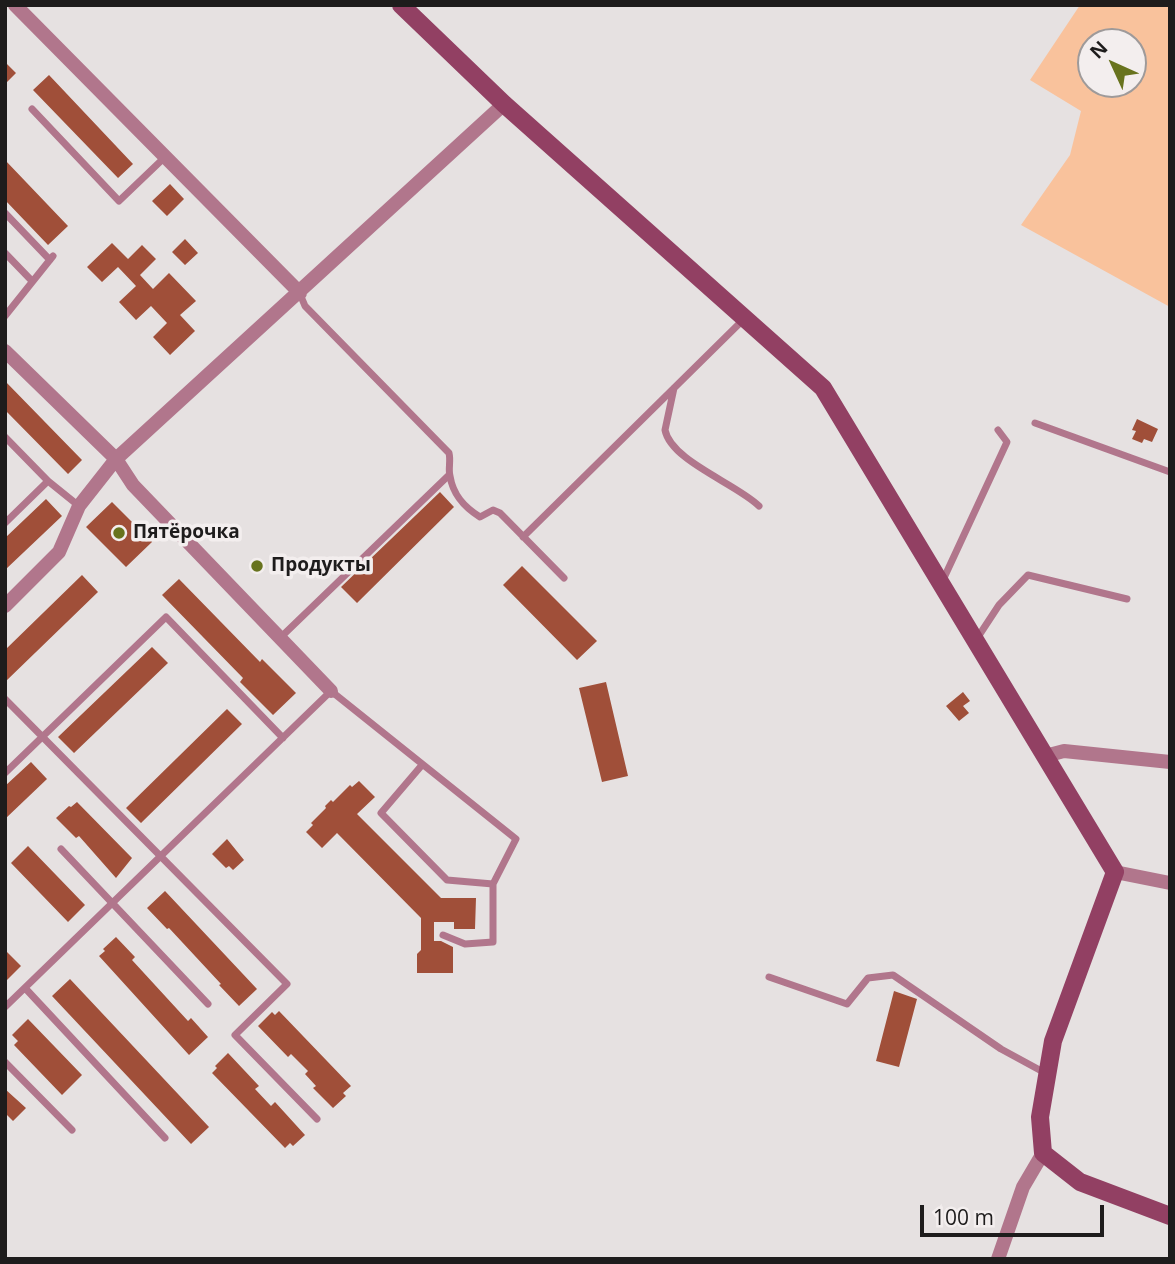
<!DOCTYPE html>
<meta charset="utf-8">
<style>
body{margin:0}
#map{position:relative;width:1175px;height:1264px;overflow:hidden;background:#e6e1e1;font-family:"Open Sans",sans-serif}
canvas{display:block}
.frame{position:absolute;inset:0;border:7px solid #1e1c1c;pointer-events:none}
.north{position:absolute;left:1077px;top:28px;width:70px;height:70px;box-sizing:border-box;background:#f3eeee;border:2px solid #9e9a9a;border-radius:50%;rotate:315deg;font-size:19px;font-weight:700;line-height:28px;text-align:center;color:#1e1c1c}
.north::after{content:'';display:block;margin:auto;width:24px;height:32px;background:#68731e;clip-path:polygon(50% 0,100% 100%,50% 72%,0 100%)}
.scale{position:absolute;left:920px;top:1205px;width:184px;height:32px;box-sizing:border-box;border:4px solid #1e1c1c;border-top:0;padding-left:9px;font-size:21px;line-height:24px;white-space:nowrap;color:#1e1c1c;-webkit-text-stroke:5px #f3eeee;paint-order:stroke}
</style>
<div id="map">
<canvas width="1175" height="1264"></canvas>
<div class="frame"></div>
<div class="north">N</div>
<div class="scale">100 m</div>
</div>
<script>
const g = document.querySelector('canvas').getContext('2d');
g.lineJoin = 'round';
function fillPath(path, color) { g.fillStyle = color; g.fill(path, 'evenodd'); }
function stroke(path, color, width, dash) { g.strokeStyle = color; g.lineWidth = width; g.lineCap = dash ? 'butt' : 'round'; g.setLineDash(dash || []); g.stroke(path); }
function drawText(font, color, halo, rows, align = 'center') {
  g.font = font + ' "Open Sans",sans-serif'; g.lineWidth = 7; g.setLineDash([]); g.textBaseline = 'middle'; g.strokeStyle = halo; g.fillStyle = color; for (const [text, x, y, turn = 0] of rows) {
    g.save(); g.translate(x, y); g.rotate((+turn || 0) * Math.PI / 180); g.textAlign = isNaN(turn) ? turn : align; if (halo) g.strokeText(text, 0, 0); g.fillText(text, 0, 0); g.restore();
  }
}
fillPath(new Path2D(`
 M 1080,5 L 1163,5 L 1170,8 L 1170,307 L 1021,225 L 1070,155 L 1081,111 L 1030,80 ZM 1091,42 L 1133,42 L 1133,84 L 1091,84 Z`), '#f9c29c');
fillPath(new Path2D(`
 M 5,62 L 16,73 L 5,84 Z
 M 49,75 L 133,164 L 118,178 L 33,90 Z
 M 5,160 L 68,226 L 48,245 L 5,200 Z
 M 170,184 L 184,199 L 167,216 L 152,201 Z
 M 185,239 L 198,253 L 185,265 L 172,252 Z
 M 112,243 L 128,259 L 142,245 L 156,259 L 140,275 L 153,289 L 169,273 L 196,301 L 180,315 L 195,331 L 170,355 L 153,337 L 167,323 L 151,306 L 136,320 L 119,302 L 136,286 L 118,267 L 102,282 L 87,267 Z
 M 5,381 L 82,460 L 68,474 L 5,410 Z
 M 1137,419 L 1158,429 L 1152,442 L 1144,439 L 1142,443 L 1132,439 L 1136,431 L 1132,430 Z
 M 440,492 L 454,507 L 357,603 L 341,587 Z
 M 46,499 L 62,516 L 5,570 L 5,538 Z
 M 112,502 L 152,542 L 126,567 L 86,527 Z
 M 522,566 L 597,641 L 577,660 L 503,585 Z
 M 82,575 L 98,592 L 5,682 L 5,650 Z
 M 179,579 L 260,662 L 262,659 L 296,693 L 273,715 L 240,682 L 243,678 L 162,595 Z
 M 152,647 L 168,663 L 74,753 L 58,737 Z
 M 606,682 L 628,776 L 602,782 L 579,688 Z
 M 963,692 L 970,701 L 963,706 L 969,713 L 959,721 L 946,706 Z
 M 227,709 L 242,724 L 141,823 L 126,808 Z
 M 31,762 L 47,779 L 5,819 L 5,786 Z
 M 359,781 L 375,797 L 357,814 L 441,898 L 476,898 L 475,929 L 454,929 L 454,922 L 434,922 L 434,941 L 441,941 L 453,947 L 453,973 L 417,973 L 417,954 L 421,950 L 421,918 L 337,833 L 322,848 L 306,832 L 313,825 L 311,823 L 326,808 L 325,806 L 331,800 L 333,802 L 350,785 L 352,787 Z
 M 77,802 L 132,858 L 116,878 L 79,836 L 76,838 L 56,818 L 69,806 L 71,807 Z
 M 227,839 L 244,860 L 233,870 L 229,866 L 226,868 L 212,854 Z
 M 28,846 L 85,905 L 68,922 L 11,863 Z
 M 165,891 L 257,989 L 239,1006 L 219,985 L 221,984 L 169,928 L 167,929 L 147,908 Z
 M 116,937 L 135,957 L 132,960 L 188,1021 L 191,1018 L 208,1037 L 189,1055 L 99,956 L 105,951 L 103,949 Z
 M 5,950 L 21,966 L 5,982 Z
 M 70,979 L 209,1127 L 191,1144 L 52,996 Z
 M 894,991 L 917,999 L 899,1067 L 876,1061 Z
 M 279,1011 L 351,1086 L 343,1093 L 346,1096 L 333,1108 L 313,1088 L 316,1086 L 305,1074 L 308,1071 L 291,1054 L 288,1057 L 258,1026 L 272,1012 L 275,1015 Z
 M 28,1019 L 82,1075 L 62,1095 L 14,1045 L 18,1041 L 12,1035 Z
 M 228,1053 L 259,1086 L 255,1089 L 271,1106 L 275,1102 L 305,1135 L 293,1146 L 290,1143 L 285,1148 L 212,1073 L 217,1068 L 215,1066 Z
 M 5,1089 L 26,1108 L 13,1121 L 5,1113 Z`), '#a04f39');
stroke(new Path2D(`
 M 32,109 L 119,201 L 165,157
 M 5,213 L 50,260
 M 5,253 L 32,281
 M 300,294 L 305,306 L 449,453 C 451,461 448,469 450,476 C 453,495 464,507 480,517 L 493,510 L 500,513 L 564,578
 M 5,316 L 53,256
 M 674,388 L 665,430 C 671,461 737,484 759,506
 M 1035,423 L 1170,472
 M 5,437 L 48,481 L 79,506
 M 5,523 L 48,481
 M 523,537 L 744,319
 M 943,580 L 1007,442 L 998,430
 M 280,638 L 449,475
 M 976,640 L 999,605 L 1028,575 L 1127,599
 M 5,699 L 287,984 L 235,1035 L 317,1119
 M 422,765 L 381,813 L 447,880 L 493,884
 M 5,773 L 166,617 L 283,738
 M 61,849 L 208,1004
 M 769,977 L 847,1004 L 868,978 L 893,975 L 1001,1049 L 1047,1074
 M 25,988 L 165,1138
 M 5,1007 L 331,691 L 516,839 L 493,884 L 493,942 L 465,944 L 443,935
 M 5,1062 L 72,1130`), '#b1768c', 7);
stroke(new Path2D(`
 M 15,5 L 300,293
 M 5,351 L 116,459 L 133,485 L 331,691
 M 5,606 L 59,552 L 79,506 L 116,459 L 504,104
 M 1045,756 L 1064,751 L 1170,762
 M 1115,872 L 1170,883
 M 998,1259 L 1023,1187 L 1043,1153`), '#b1768c', 14);
stroke(new Path2D(`
 M 401,5 L 504,104 L 823,388 L 1115,872 L 1053,1041 L 1040,1117 L 1043,1153 L 1080,1182 L 1170,1216`), '#924063', 18);
for (const [x, y, r, color] of [
 [119,533,7,"#68731e"],
 [257,566,7,"#68731e"]
]) { const dot = new Path2D(); dot.arc(x, y, r, 0, 2 * Math.PI); g.fillStyle = color; g.fill(dot); stroke(dot, '#f3eeee', 2.5); }
drawText('bold 19px', '#1e1c1c', '#f3eeee', [
 ["Пятёрочка",133,533],
 ["Продукты",271,566]
], 'left');
</script>
